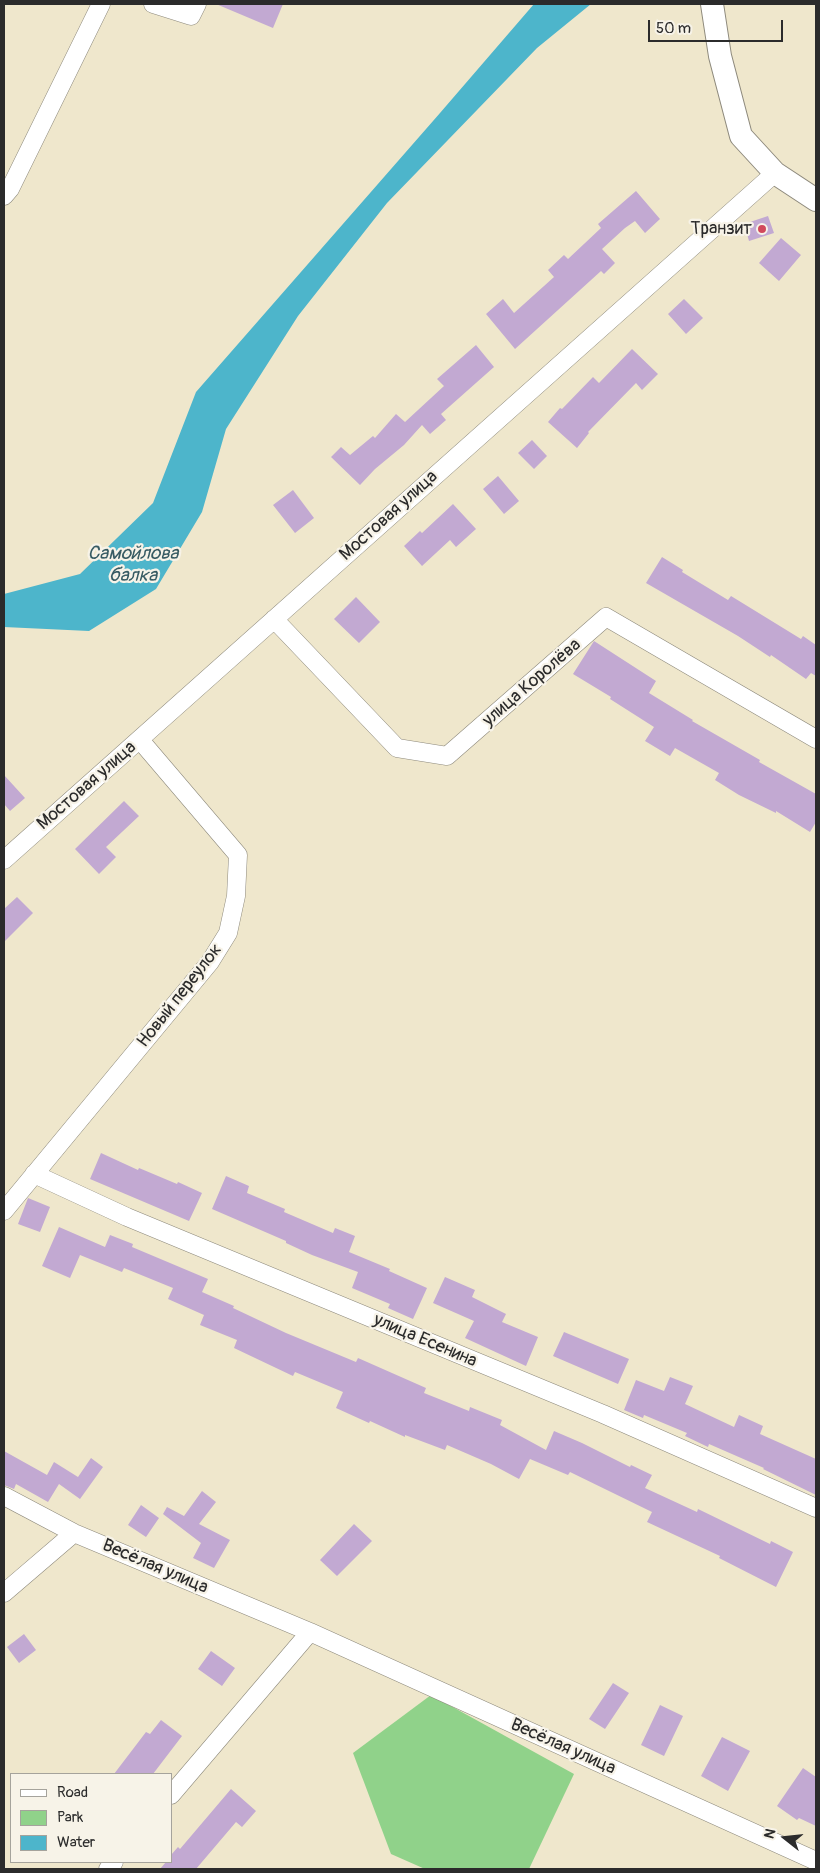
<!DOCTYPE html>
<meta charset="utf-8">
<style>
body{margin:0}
#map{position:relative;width:820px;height:1873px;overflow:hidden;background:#efe7cc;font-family:Pangolin,sans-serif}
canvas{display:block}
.frame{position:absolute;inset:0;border:5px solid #2b2b2b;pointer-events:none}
.legend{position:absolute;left:10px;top:1773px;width:162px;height:90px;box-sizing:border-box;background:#f7f3e8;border:1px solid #a5a39c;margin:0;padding:6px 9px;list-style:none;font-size:15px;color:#2b2b2b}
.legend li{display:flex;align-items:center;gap:10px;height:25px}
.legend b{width:25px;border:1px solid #a5a39c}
.north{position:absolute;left:760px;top:1813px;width:50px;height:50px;-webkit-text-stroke:4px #f7f3e8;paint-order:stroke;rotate:286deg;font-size:14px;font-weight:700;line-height:20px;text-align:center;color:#2b2b2b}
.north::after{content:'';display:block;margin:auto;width:18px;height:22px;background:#2b2b2b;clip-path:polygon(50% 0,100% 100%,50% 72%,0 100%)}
.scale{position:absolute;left:648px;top:20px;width:135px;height:22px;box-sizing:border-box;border:2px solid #2b2b2b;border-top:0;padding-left:6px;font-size:15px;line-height:18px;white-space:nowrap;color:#2b2b2b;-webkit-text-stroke:4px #f7f3e8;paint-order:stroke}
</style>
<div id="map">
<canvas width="820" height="1873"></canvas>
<div class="frame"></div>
<ul class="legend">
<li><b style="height:6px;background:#fff"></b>Road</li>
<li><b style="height:14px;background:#90d28a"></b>Park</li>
<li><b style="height:14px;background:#4db5cb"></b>Water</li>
</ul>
<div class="north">N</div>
<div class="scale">50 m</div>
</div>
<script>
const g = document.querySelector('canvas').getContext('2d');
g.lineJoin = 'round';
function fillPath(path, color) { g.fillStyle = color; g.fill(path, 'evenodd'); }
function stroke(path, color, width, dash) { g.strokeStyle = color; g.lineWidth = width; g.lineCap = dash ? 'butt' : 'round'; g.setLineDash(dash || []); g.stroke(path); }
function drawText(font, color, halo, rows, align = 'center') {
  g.font = font + ' Pangolin,sans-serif'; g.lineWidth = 4.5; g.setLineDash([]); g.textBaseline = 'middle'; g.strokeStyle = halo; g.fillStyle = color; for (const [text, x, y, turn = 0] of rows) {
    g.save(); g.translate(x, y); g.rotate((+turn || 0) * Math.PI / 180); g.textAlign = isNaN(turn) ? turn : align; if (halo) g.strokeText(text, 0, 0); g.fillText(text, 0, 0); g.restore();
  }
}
fillPath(new Path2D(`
 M 431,1695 L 574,1774 L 529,1869 L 425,1869 L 391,1854 L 353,1753 Z`), '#90d28a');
fillPath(new Path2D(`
 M 534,4 L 591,4 L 537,48 L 387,203 L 298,316 L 226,429 L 202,512 L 156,589 L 89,631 L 4,627 L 4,594 L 80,574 L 153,503 L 196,392 L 440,113 Z`), '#4db5cb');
fillPath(new Path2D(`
 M 216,4 L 283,4 L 273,28 Z
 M 636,191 L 660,219 L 645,233 L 635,221 L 625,228 L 602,249 L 615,263 L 604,274 L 601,271 L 515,349 L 486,314 L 503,299 L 514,313 L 554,277 L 548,270 L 564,255 L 568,259 L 601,228 L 598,224 Z
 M 768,216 L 774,233 L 749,241 L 744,224 Z
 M 781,238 L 801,255 L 779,281 L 759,263 Z
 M 684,299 L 703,318 L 686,334 L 668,314 Z
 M 476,345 L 494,367 L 441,414 L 446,420 L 430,434 L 422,425 L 404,445 L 375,469 L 360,485 L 331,457 L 341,447 L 350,455 L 373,436 L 375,438 L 396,414 L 405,422 L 444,386 L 437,379 Z
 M 632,349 L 658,374 L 642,390 L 636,383 L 588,432 L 589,433 L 577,448 L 548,422 L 560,408 L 562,409 L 593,377 L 599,383 Z
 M 532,440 L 547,456 L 534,469 L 518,453 Z
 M 498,476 L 519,501 L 504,514 L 483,489 Z
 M 293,490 L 314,518 L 295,533 L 273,505 Z
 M 453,504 L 476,529 L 456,547 L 450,540 L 422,566 L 404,546 L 420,531 L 422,533 Z
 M 662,557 L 683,570 L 682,572 L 728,600 L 731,596 L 801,639 L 803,636 L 816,645 L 816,676 L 811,673 L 806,679 L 771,655 L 770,657 L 738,636 L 646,583 Z
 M 356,597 L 380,622 L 359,643 L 334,619 Z
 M 594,641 L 656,681 L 649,693 L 693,720 L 692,721 L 760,760 L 759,762 L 816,794 L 816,822 L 810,832 L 776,811 L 776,813 L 739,795 L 715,780 L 719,773 L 675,748 L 670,756 L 645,741 L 654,727 L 610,699 L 611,697 L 573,674 Z
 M 4,775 L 25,798 L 10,811 L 4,804 Z
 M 124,801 L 139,816 L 106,847 L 116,857 L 99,874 L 75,849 Z
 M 17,897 L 33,913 L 4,942 L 4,909 Z
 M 101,1153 L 138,1170 L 139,1168 L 177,1184 L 178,1182 L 202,1193 L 189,1221 L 90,1179 Z
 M 226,1176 L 249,1186 L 247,1193 L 285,1209 L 284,1212 L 333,1233 L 335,1228 L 355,1236 L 349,1252 L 390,1269 L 389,1271 L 427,1288 L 413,1319 L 388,1308 L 390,1304 L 352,1288 L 358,1272 L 312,1255 L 286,1243 L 286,1241 L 212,1209 Z
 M 28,1198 L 50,1207 L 40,1232 L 18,1224 Z
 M 59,1227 L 105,1247 L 110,1235 L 133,1244 L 132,1247 L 208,1279 L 202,1292 L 234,1306 L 233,1308 L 286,1333 L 356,1362 L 358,1358 L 426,1388 L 424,1393 L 469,1411 L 470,1407 L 502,1420 L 500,1425 L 546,1450 L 554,1431 L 582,1443 L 630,1467 L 631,1465 L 652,1475 L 645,1488 L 697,1512 L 698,1509 L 770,1544 L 771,1541 L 793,1552 L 776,1587 L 719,1558 L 720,1556 L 647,1522 L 652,1512 L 570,1472 L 568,1475 L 530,1459 L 519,1479 L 491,1464 L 447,1445 L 445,1450 L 405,1435 L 405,1437 L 370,1421 L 369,1423 L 336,1408 L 343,1392 L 295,1372 L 293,1376 L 234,1348 L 237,1340 L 200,1325 L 204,1315 L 168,1299 L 173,1288 L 124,1268 L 122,1272 L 80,1255 L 70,1278 L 42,1266 Z
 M 445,1277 L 475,1290 L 472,1297 L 506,1314 L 502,1322 L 538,1337 L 526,1366 L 465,1338 L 474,1321 L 433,1303 Z
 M 564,1332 L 629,1359 L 618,1384 L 553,1356 Z
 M 670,1377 L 693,1386 L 685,1404 L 734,1427 L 739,1415 L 763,1426 L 760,1434 L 816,1459 L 816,1495 L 763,1469 L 764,1468 L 709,1444 L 708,1447 L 685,1436 L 687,1433 L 644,1415 L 643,1418 L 624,1410 L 636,1380 L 664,1391 Z
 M 4,1451 L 47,1475 L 54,1462 L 78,1477 L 91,1458 L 103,1467 L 80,1499 L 59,1484 L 48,1502 L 16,1484 L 14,1489 L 4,1485 Z
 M 202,1491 L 216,1502 L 199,1524 L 230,1540 L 214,1568 L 193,1558 L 201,1543 L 163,1514 L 167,1507 L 184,1516 Z
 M 141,1505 L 159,1518 L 146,1537 L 128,1525 Z
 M 354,1524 L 372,1541 L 337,1576 L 320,1560 Z
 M 24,1634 L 36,1650 L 19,1663 L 7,1647 Z
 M 211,1651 L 235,1668 L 222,1686 L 198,1669 Z
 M 613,1683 L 629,1693 L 605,1729 L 589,1719 Z
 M 660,1705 L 683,1716 L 664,1756 L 641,1745 Z
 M 161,1720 L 182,1736 L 153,1774 L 114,1774 L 146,1732 L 150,1734 Z
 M 722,1737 L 750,1751 L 728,1791 L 701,1776 Z
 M 803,1768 L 816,1777 L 816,1826 L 799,1818 L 797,1820 L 777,1806 Z
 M 231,1789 L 256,1811 L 242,1827 L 236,1822 L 196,1869 L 160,1869 L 166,1862 L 171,1862 L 171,1855 L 178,1847 L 180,1849 Z`), '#c2a9d2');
const minor = new Path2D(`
 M 153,4 L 191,16 L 197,4
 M 4,196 L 10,189 L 101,4
 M 274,619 L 397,748 L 447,756 L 606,617 L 816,739
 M 4,860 L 775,173
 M 34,1174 L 127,1217 L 603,1414 L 816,1508
 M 4,1211 L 210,962 L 228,933 L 236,896 L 238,855 L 140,740
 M 4,1496 L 74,1533 L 310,1632 L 816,1861
 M 4,1593 L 74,1533
 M 171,1795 L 310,1632
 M 108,1869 L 114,1862`);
const major = new Path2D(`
 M 712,4 L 720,56 L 741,136 L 775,173 L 816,200`);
stroke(minor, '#8d897c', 19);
stroke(major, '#8d897c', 24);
stroke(minor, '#fff', 18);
stroke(major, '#fff', 22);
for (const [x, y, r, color] of [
 [762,229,5,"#d1495b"]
]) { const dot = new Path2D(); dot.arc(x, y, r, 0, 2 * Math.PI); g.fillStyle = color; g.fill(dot); stroke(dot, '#f7f3e8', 2); }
drawText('18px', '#2b2b2b', '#f7f3e8', [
 ["Транзит",752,229]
], 'right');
drawText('18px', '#2b2b2b', '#f7f3e8', [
 ["Мостовая улица",389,516,-42],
 ["улица Королёва",532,683,-41],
 ["Мостовая улица",87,786,-41],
 ["Новый переулок",180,996,-52],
 ["улица Есенина",425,1341,23],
 ["Весёлая улица",155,1567,23],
 ["Весёлая улица",563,1747,24]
]);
drawText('italic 19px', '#375b63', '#f7f3e8', [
 ["Самойлова",133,554],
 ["балка",133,576]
]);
</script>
